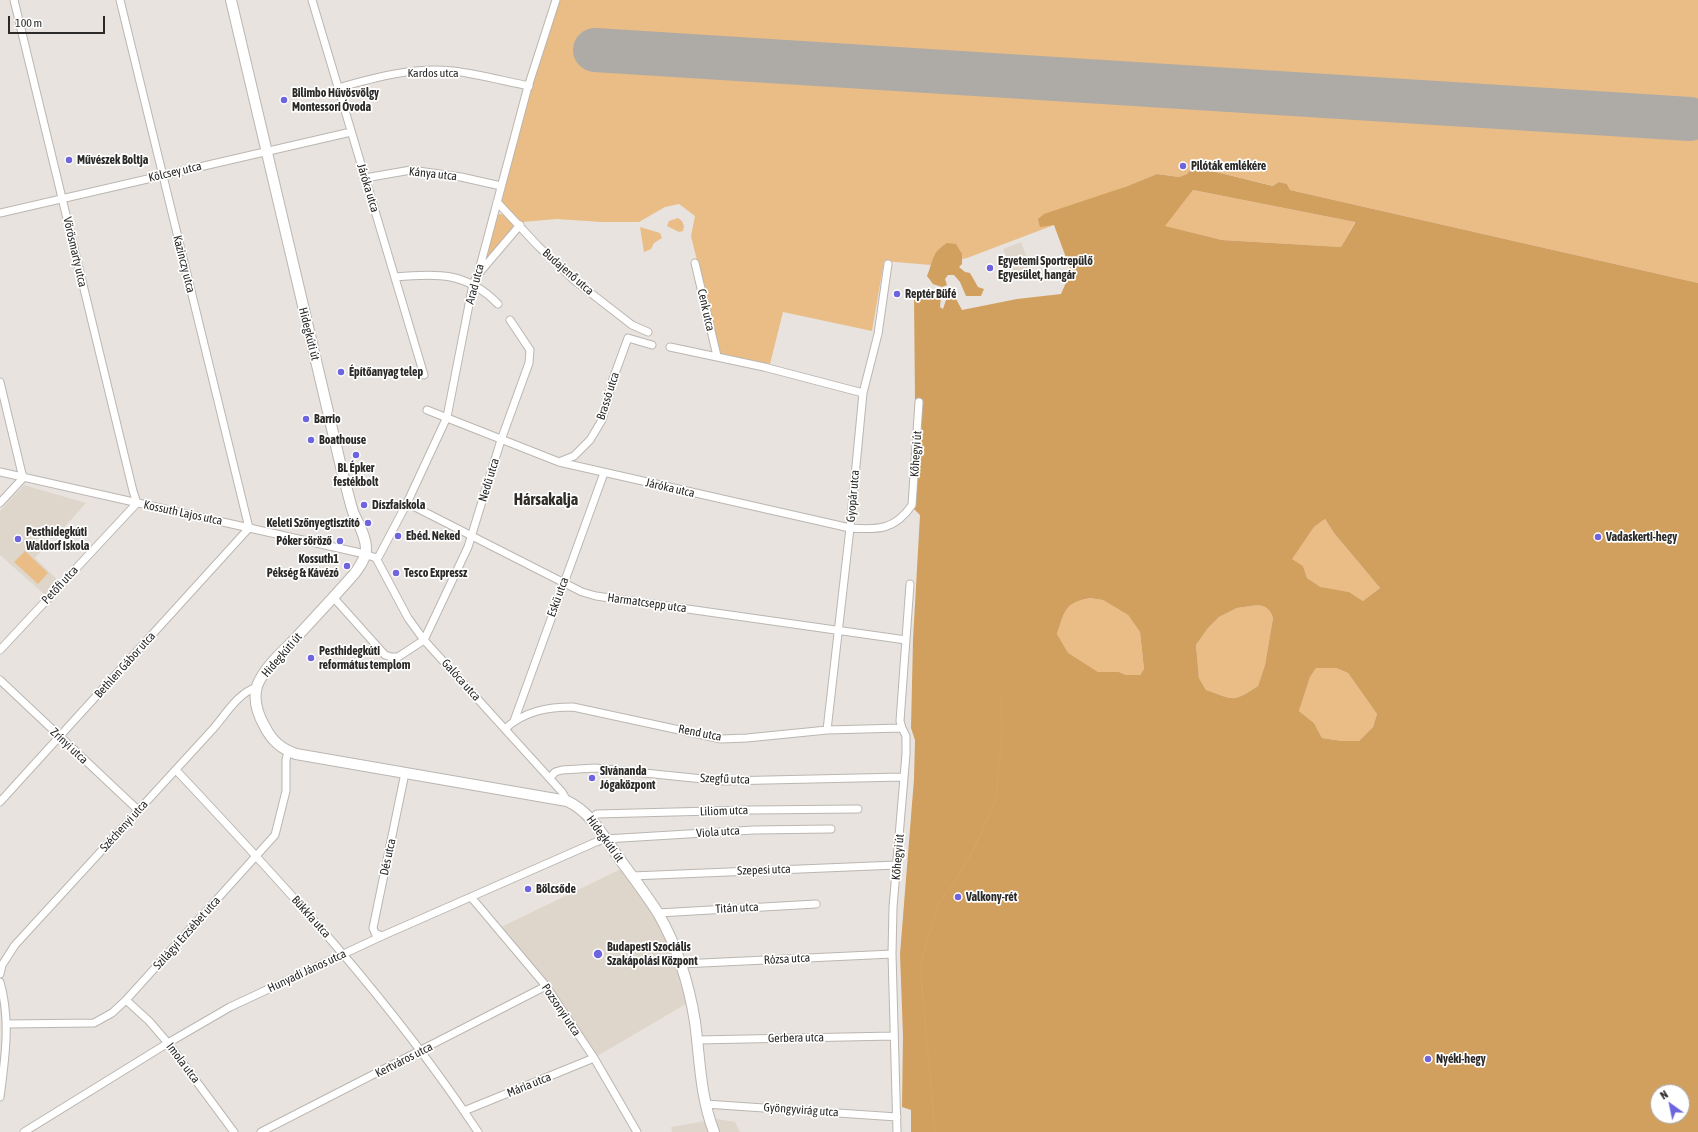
<!DOCTYPE html>
<meta charset="utf-8">
<style>
body{margin:0}
#map{position:relative;width:1698px;height:1132px;overflow:hidden;background:#e8e3de;font-family:"Asap Condensed",sans-serif}
canvas{display:block}
.north{position:absolute;left:1650px;top:1084px;width:40px;height:40px;box-sizing:border-box;background:#fff;border:1px solid #aaaaa9;border-radius:50%;rotate:327deg;font-size:11px;font-weight:700;line-height:16px;text-align:center;color:#2b2a28}
.north::after{content:'';display:block;margin:auto;width:14px;height:18px;background:#6d64de;clip-path:polygon(50% 0,100% 100%,50% 72%,0 100%)}
.scale{position:absolute;left:8px;top:16px;width:97px;height:18px;box-sizing:border-box;border:2px solid #2b2a28;border-top:0;padding-left:5px;font-size:12px;line-height:14px;white-space:nowrap;color:#2b2a28;-webkit-text-stroke:3px #fff;paint-order:stroke}
</style>
<div id="map">
<canvas width="1698" height="1132"></canvas>
<div class="north">N</div>
<div class="scale">100 m</div>
</div>
<script>
const g = document.querySelector('canvas').getContext('2d');
g.lineJoin = 'round';
function fillPath(path, color) { g.fillStyle = color; g.fill(path, 'evenodd'); }
function stroke(path, color, width, dash) { g.strokeStyle = color; g.lineWidth = width; g.lineCap = dash ? 'butt' : 'round'; g.setLineDash(dash || []); g.stroke(path); }
function drawText(font, color, halo, rows, align = 'center') {
  g.font = font + ' "Asap Condensed",sans-serif'; g.lineWidth = 3.5; g.setLineDash([]); g.textBaseline = 'middle'; g.strokeStyle = halo; g.fillStyle = color; for (const [text, x, y, turn = 0] of rows) {
    g.save(); g.translate(x, y); g.rotate((+turn || 0) * Math.PI / 180); g.textAlign = isNaN(turn) ? turn : align; if (halo) g.strokeText(text, 0, 0); g.fillText(text, 0, 0); g.restore();
  }
}
fillPath(new Path2D(`
 M 1021,242 L 1033,273 L 1015,280 L 1003,249 Z
 M 24,485 L 86,503 L 55,538 L 46,530 L 35,541 L 43,549 L 35,558 L 58,580 L 45,595 L 0,555 L 0,511 Z
 M 625,867 L 658,913 L 691,1001 L 594,1058 L 546,986 L 497,929 Z
 M 717,1119 L 735,1122 L 740,1132 L 672,1132 L 671,1127 Z`), '#dfd6cb');
fillPath(new Path2D(`
 M 560,0 L 1698,0 L 1698,283 L 1290,190 L 1287,184 L 1279,182 L 1274,186 L 1204,169 L 1198,166 L 1191,169 L 1187,174 L 1179,177 L 1157,174 L 1125,187 L 1054,225 L 967,258 L 931,265 L 884,261 L 872,331 L 783,312 L 770,364 L 720,354 L 691,236 L 695,216 L 679,204 L 665,207 L 639,222 L 601,222 L 557,219 L 522,222 L 513,216 L 499,201 L 532,85 Z
 M 1193,190 L 1355,222 L 1341,247 L 1222,240 L 1164,226 Z
 M 499,214 C 506,214 510,220 513,225 L 512,231 L 484,262 L 496,217 Z
 M 678,218 L 682,221 L 684,226 L 683,231 L 679,232 L 667,226 L 669,221 Z
 M 640,227 L 660,233 L 662,238 L 654,243 L 651,249 L 644,252 Z
 M 1325,519 L 1334,533 L 1380,588 L 1363,601 L 1349,592 L 1320,588 L 1307,578 L 1303,566 L 1291,559 L 1314,527 Z
 M 25,551 L 48,573 L 38,584 L 14,562 Z
 M 1090,598 L 1103,600 L 1128,615 L 1140,632 L 1144,669 L 1140,675 L 1126,675 L 1119,672 L 1098,672 L 1068,654 L 1057,634 C 1065,611 1064,603 1090,598 Z
 M 1258,605 C 1267,607 1270,609 1273,618 L 1265,665 L 1258,686 C 1232,703 1235,700 1206,690 L 1199,678 L 1196,645 L 1208,628 L 1219,617 L 1237,608 Z
 M 1316,667 L 1336,668 L 1348,673 L 1377,714 L 1373,727 L 1359,741 L 1342,741 L 1322,738 L 1314,723 L 1299,711 L 1310,677 Z`), '#e9bd85');
fillPath(new Path2D(`
 M 1198,166 L 1204,169 L 1273,186 L 1279,182 L 1287,184 L 1290,190 L 1698,283 L 1698,1132 L 911,1132 L 911,1110 L 902,1107 L 903,1036 L 900,954 L 914,779 L 915,740 L 911,728 L 913,640 L 920,515 L 910,505 L 915,401 L 914,295 L 941,297 L 940,307 L 943,309 L 947,297 L 955,297 L 962,310 L 1017,299 L 1061,294 L 1071,271 L 1054,225 L 1040,227 L 1038,219 L 1044,214 L 1125,187 L 1157,174 L 1179,177 L 1187,174 L 1191,169 ZM 1193,190 L 1355,222 L 1355,223 L 1341,247 L 1222,240 L 1165,226 ZM 1325,519 L 1334,533 L 1380,588 L 1363,601 L 1349,592 L 1320,587 L 1307,578 L 1303,566 L 1292,559 L 1314,527 ZM 1090,598 L 1103,600 L 1128,615 L 1140,632 L 1144,669 L 1140,675 L 1126,675 L 1119,672 L 1098,672 L 1068,653 L 1057,634 C 1065,611 1064,603 1090,598 ZM 1258,605 C 1267,607 1270,609 1273,618 L 1265,665 L 1258,686 C 1232,703 1235,700 1206,690 L 1199,678 L 1196,645 L 1208,628 L 1219,617 L 1237,608 ZM 1316,668 L 1336,668 L 1348,673 L 1377,714 L 1373,727 L 1359,741 L 1342,741 L 1322,738 L 1314,723 L 1299,711 L 1310,677 ZM 1658,1092 L 1682,1092 L 1682,1116 L 1658,1116 Z
 M 947,243 L 956,244 L 962,254 L 962,264 L 959,267 L 965,272 L 970,273 L 978,287 L 984,289 L 981,296 L 966,296 L 960,282 L 954,275 L 948,275 L 945,279 L 947,285 L 942,287 L 933,284 L 927,276 C 934,260 931,253 947,243 Z`), '#d19f5e');
stroke(new Path2D(`
 M 935,1132 L 920,966 L 938,904 L 956,880 L 974,849 L 996,800 L 1002,731 L 1000,698`), '#d4a261', 2);
stroke(new Path2D(`
 M 595,50 L 1690,119`), '#aeaaa6', 44);
const street = new Path2D(`
 M 14,0 L 133,491 L 137,503
 M 120,0 L 249,528
 M 312,0 L 424,375
 M 338,88 C 376,77 414,67 453,71 C 478,74 504,81 529,86
 M 365,178 L 411,170 L 461,177 L 501,186
 M 497,202 L 538,246 L 574,280 L 632,325 L 648,332
 M 0,213 L 351,132
 M 695,263 L 717,356
 M 480,272 L 520,225
 M 395,277 C 437,273 467,272 498,304
 M 670,347 L 764,367 L 863,393
 M 0,382 L 22,474 L 24,477
 M 427,410 L 559,462 L 850,528 C 878,530 895,530 912,505 L 919,402
 M 559,462 L 574,456 L 590,440 L 602,420 L 613,379 L 628,338 L 652,345
 M 0,472 L 365,554 L 376,558 L 408,618 L 424,640 L 562,792 L 567,801
 M 0,503 L 24,477
 M 407,503 L 582,592 L 596,596 L 906,640
 M 376,558 L 379,556 L 407,503 L 447,417 L 473,284 L 478,274 L 527,90 L 556,0
 M 333,597 L 385,655 L 391,657 L 398,657 L 424,640 L 468,547 L 501,440 L 529,363 L 530,350 L 510,320
 M 0,650 L 137,503
 M 0,680 L 138,810
 M 514,721 L 604,473
 M 505,729 C 524,711 548,707 573,707 L 721,739 L 747,738 L 827,730 L 902,728
 M 827,730 L 850,528 L 863,393 L 878,334 L 888,264
 M 176,770 C 283,884 391,1000 478,1132
 M 550,778 L 555,772 L 562,770 L 595,768 L 723,781 L 903,777
 M 0,802 L 249,528
 M 591,819 L 597,814 L 751,810 L 858,809
 M 632,876 L 897,865
 M 471,897 L 546,986 L 594,1058 L 637,1132
 M 658,913 L 816,904
 M 382,936 L 375,933 L 373,928 L 405,773
 M 681,964 L 892,954
 M 0,974 L 2,965 L 15,945 L 213,729 C 226,714 238,693 257,687
 M 0,982 C 11,1020 5,1059 0,1097
 M 126,1000 L 149,1021 L 168,1043 L 234,1132
 M 6,1024 L 94,1023 L 112,1013 L 126,1000 L 275,835 L 286,791 L 286,760 L 288,751
 M 697,1040 L 894,1036
 M 705,1104 L 897,1117
 M 464,1111 L 594,1058
 M 24,1132 L 168,1043 L 230,1007 L 382,936 L 596,842 L 605,839 L 754,830 L 831,829
 M 261,1132 L 546,986
 M 897,1132 L 892,954 L 893,907 L 906,754 L 906,736 L 902,728 L 900,721 L 910,584`);
const secondary = new Path2D(`
 M 231,0 C 267,157 304,314 342,471 C 346,485 349,499 353,512 C 358,523 366,536 366,549 C 366,558 360,566 355,573 C 335,596 314,618 293,641 C 280,654 264,668 257,686 C 253,700 258,715 265,727 C 272,741 281,749 296,754 L 567,801 C 591,812 604,837 619,858 C 632,876 646,894 658,913 C 677,946 689,984 695,1022 C 700,1059 700,1096 714,1132`);
stroke(street, '#bbb6b1', 9);
stroke(secondary, '#bbb6b1', 12);
stroke(street, '#fff', 7);
stroke(secondary, '#fff', 10);
for (const [x, y, r, color] of [
 [284,100,4,"#6d64de"],
 [69,160,4,"#6d64de"],
 [1183,166,4,"#6d64de"],
 [990,268,4,"#6d64de"],
 [897,294,4,"#6d64de"],
 [341,372,4,"#6d64de"],
 [306,419,4,"#6d64de"],
 [311,440,4,"#6d64de"],
 [356,455,4,"#6d64de"],
 [364,505,4,"#6d64de"],
 [368,523,4,"#6d64de"],
 [398,536,4,"#6d64de"],
 [1598,537,4,"#6d64de"],
 [18,539,4,"#6d64de"],
 [340,541,4,"#6d64de"],
 [347,566,4,"#6d64de"],
 [396,573,4,"#6d64de"],
 [311,658,4,"#6d64de"],
 [592,778,4,"#6d64de"],
 [528,889,4,"#6d64de"],
 [958,897,4,"#6d64de"],
 [598,954,5,"#6d64de"],
 [1428,1059,4,"#6d64de"]
]) { const dot = new Path2D(); dot.arc(x, y, r, 0, 2 * Math.PI); g.fillStyle = color; g.fill(dot); stroke(dot, '#fff', 1.5); }
drawText('12px', '#2b2a28', '#fff', [
 ["Kardos utca",433,73],
 ["Kölcsey utca",175,172,-13],
 ["Kánya utca",433,174,6],
 ["Járóka utca",368,188,73],
 ["Vörösmarty utca",75,252,77],
 ["Kazinczy utca",184,264,76],
 ["Budajenő utca",568,272,41],
 ["Arad utca",475,284,-75],
 ["Cenk utca",706,310,77],
 ["Hidegkúti út",309,334,76],
 ["Brassó utca",608,396,-72],
 ["Kőhegyi út",916,454,-86],
 ["Nedű utca",489,480,-73],
 ["Járóka utca",670,488,13],
 ["Gyopár utca",853,496,-85],
 ["Kossuth Lajos utca",183,513,12],
 ["Petőfi utca",60,585,-47],
 ["Eskü utca",558,597,-70],
 ["Harmatcsepp utca",647,603,8],
 ["Hidegkúti út",282,655,-49],
 ["Bethlen Gábor utca",125,665,-48],
 ["Galóca utca",461,680,48],
 ["Rend utca",700,733,11],
 ["Zrínyi utca",69,746,43],
 ["Szegfű utca",725,779,2],
 ["Liliom utca",724,811,-2],
 ["Széchenyi utca",124,826,-48],
 ["Viola utca",718,832,-4],
 ["Hidegkúti út",605,839,54],
 ["Dés utca",388,857,-78],
 ["Kőhegyi út",898,857,-85],
 ["Szepesi utca",764,870,-2],
 ["Titán utca",737,908,-3],
 ["Bükkfa utca",311,917,48],
 ["Szilágyi Erzsébet utca",187,933,-48],
 ["Rózsa utca",787,959,-3],
 ["Hunyadi János utca",307,971,-25],
 ["Pozsonyi utca",561,1010,56],
 ["Gerbera utca",796,1038,-1],
 ["Kertváros utca",404,1060,-27],
 ["Imola utca",183,1063,53],
 ["Mária utca",529,1085,-22],
 ["Gyöngyvirág utca",801,1110,4]
]);
drawText('bold 12px', '#2b2a28', '#fff', [
 ["Bilimbo Hűvösvölgy",292,93],
 ["Montessori Óvoda",292,107],
 ["Művészek Boltja",77,160],
 ["Pilóták emlékére",1191,166],
 ["Egyetemi Sportrepülő",998,261],
 ["Egyesület, hangár",998,275],
 ["Reptér Büfé",905,294],
 ["Építőanyag telep",349,372],
 ["Barrio",314,419],
 ["Boathouse",319,440],
 ["BL Épker",356,468,"center"],
 ["festékbolt",356,482,"center"],
 ["Díszfaiskola",372,505],
 ["Keleti Szőnyegtisztító",360,523,"right"],
 ["Pesthidegkúti",26,532],
 ["Waldorf Iskola",26,546],
 ["Ebéd. Neked",406,536],
 ["Vadaskerti-hegy",1606,537],
 ["Póker söröző",332,541,"right"],
 ["Kossuth1",339,559,"right"],
 ["Pékség & Kávézó",339,573,"right"],
 ["Tesco Expressz",404,573],
 ["Pesthidegkúti",319,651],
 ["református templom",319,665],
 ["Sivánanda",600,771],
 ["Jógaközpont",600,785],
 ["Bölcsőde",536,889],
 ["Valkony-rét",966,897],
 ["Budapesti Szociális",607,947],
 ["Szakápolási Központ",607,961],
 ["Nyéki-hegy",1436,1059]
], 'left');
drawText('bold 16px', '#2f2b27', '#fff', [
 ["Hársakalja",546,500]
]);
</script>
